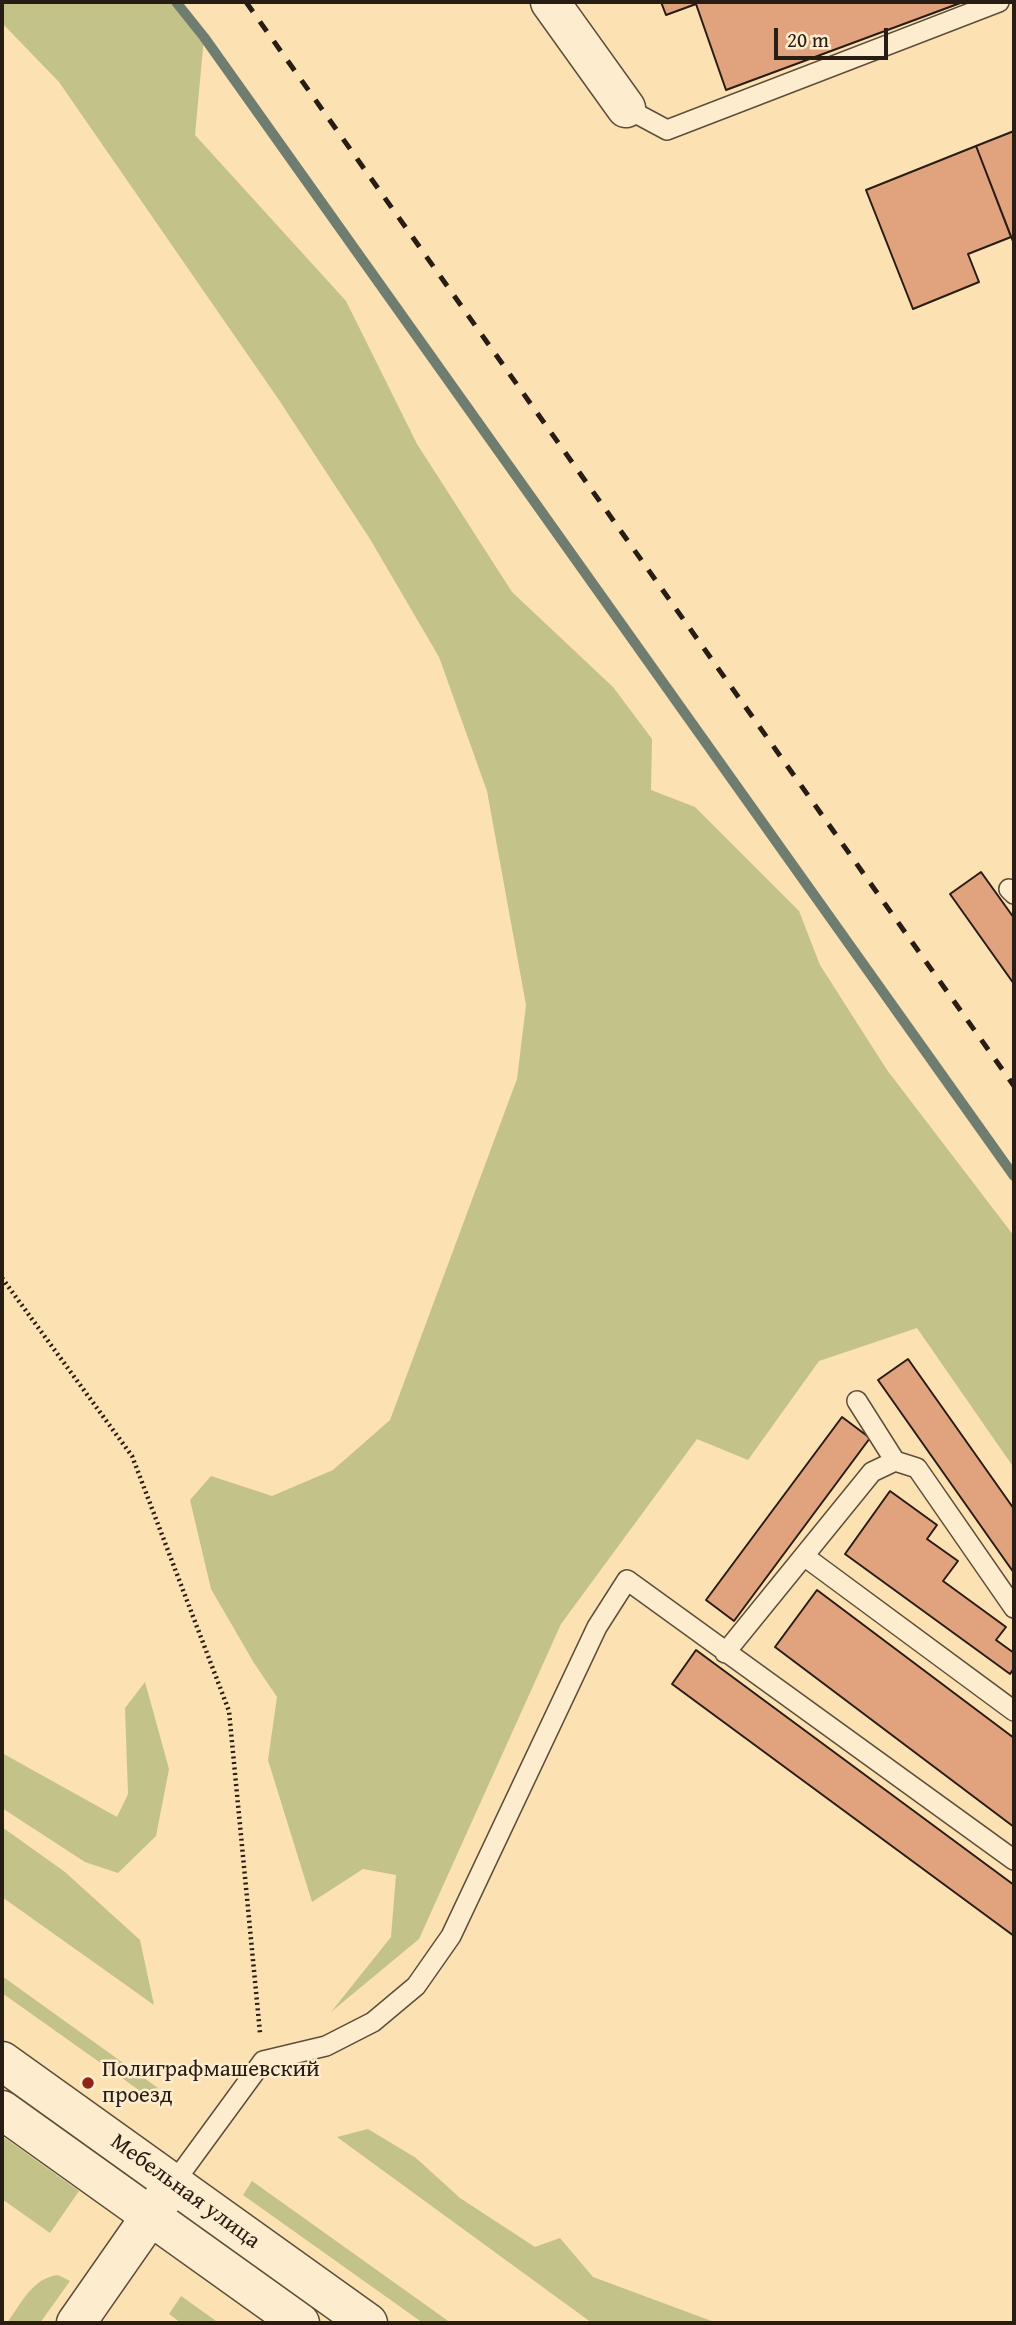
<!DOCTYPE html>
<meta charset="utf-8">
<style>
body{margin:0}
#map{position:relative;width:1016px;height:2325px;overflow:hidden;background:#fce1b2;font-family:"Gentium Book Plus",serif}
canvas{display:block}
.frame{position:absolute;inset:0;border:4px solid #281d15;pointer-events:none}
.scale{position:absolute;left:774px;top:28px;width:114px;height:32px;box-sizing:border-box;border:4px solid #281d15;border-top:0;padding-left:9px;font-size:21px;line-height:24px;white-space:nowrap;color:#281d15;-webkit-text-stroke:5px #fdeccd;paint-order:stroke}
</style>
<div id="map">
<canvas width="1016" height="2325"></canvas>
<div class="frame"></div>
<div class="scale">20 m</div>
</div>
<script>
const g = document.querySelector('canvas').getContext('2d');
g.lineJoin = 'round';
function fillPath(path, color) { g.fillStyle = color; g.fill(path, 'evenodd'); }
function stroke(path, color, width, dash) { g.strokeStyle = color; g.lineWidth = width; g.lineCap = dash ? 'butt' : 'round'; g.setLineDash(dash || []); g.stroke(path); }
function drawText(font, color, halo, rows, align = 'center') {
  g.font = font + ' "Gentium Book Plus",serif'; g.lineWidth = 5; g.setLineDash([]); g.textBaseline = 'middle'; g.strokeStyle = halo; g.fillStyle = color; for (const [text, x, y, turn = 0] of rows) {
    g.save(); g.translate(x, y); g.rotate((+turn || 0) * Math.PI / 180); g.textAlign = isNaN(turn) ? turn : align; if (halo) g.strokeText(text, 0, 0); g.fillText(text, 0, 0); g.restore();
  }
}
fillPath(new Path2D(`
 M 2,2 L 176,2 L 204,37 L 195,135 L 346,301 L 417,444 L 512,592 L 613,687 L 652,739 L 651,790 L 695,807 L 799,911 L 820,965 L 887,1070 L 1014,1236 L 1014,1468 L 917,1328 L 819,1361 L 748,1460 L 697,1439 L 561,1624 L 419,1939 L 331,2012 L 391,1937 L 396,1875 L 363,1869 L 312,1902 L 268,1760 L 277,1697 L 254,1663 L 211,1589 L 190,1500 L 211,1476 L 272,1496 L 333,1470 L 390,1420 L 517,1079 L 526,1005 L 487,791 L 439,657 L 370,539 L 279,400 L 59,82 L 2,23 Z
 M 145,1682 L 169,1769 L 156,1836 L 118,1873 L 85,1862 L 2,1808 L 2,1753 L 117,1817 L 128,1794 L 125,1708 Z
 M 2,1827 L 65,1872 L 140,1940 L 154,2005 L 2,1897 Z
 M 2,1976 L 158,2088 L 150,2098 L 2,1993 Z
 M 368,2129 L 416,2158 L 460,2198 L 535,2247 L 560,2238 L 593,2277 L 717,2323 L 592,2323 L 337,2137 Z
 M 2,2136 L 79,2191 L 50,2233 L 2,2199 Z
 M 252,2181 L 451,2323 L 423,2323 L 243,2195 Z
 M 58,2275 L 70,2281 L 40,2323 L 7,2323 C 21,2304 32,2278 58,2275 Z
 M 181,2296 L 219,2323 L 181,2323 L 169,2314 Z`), '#c3c289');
stroke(new Path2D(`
 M 176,2 L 204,37 L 1014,1176`), '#6f7d70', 10);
const building = new Path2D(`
 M 661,2 L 963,2 L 726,90 L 696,4 L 666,15 Z
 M 1014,131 L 1014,244 L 976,146 Z
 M 976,146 L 1011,237 L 968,254 L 979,282 L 913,309 L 866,190 Z
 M 981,872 L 1014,918 L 1014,984 L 950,894 Z
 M 908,1359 L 1014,1509 L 1014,1573 L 878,1380 Z
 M 842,1417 L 870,1438 L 734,1621 L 706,1600 Z
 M 890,1491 L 937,1525 L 927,1539 L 958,1561 L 943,1581 L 1006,1627 L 996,1640 L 1014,1653 L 1014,1668 L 1010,1674 L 845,1554 Z
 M 817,1590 L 1014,1738 L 1014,1827 L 775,1647 Z
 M 696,1650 L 1014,1885 L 1014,1936 L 672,1684 Z`);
fillPath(building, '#e1a27e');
stroke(building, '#281d15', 2);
const service = new Path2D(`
 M 626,108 L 667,130 L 999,2
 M 1009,889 L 1014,894
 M 857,1401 L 895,1461 L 917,1468 L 1014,1608
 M 804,1556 L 1014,1711
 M 725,1653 L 872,1472 L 895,1461
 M 173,2184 L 263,2061 L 326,2046 L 373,2022 L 416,1986 L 451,1936 L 597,1627 L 627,1580 L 1014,1860`);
const minor = new Path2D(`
 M 550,2 L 626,108
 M 76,2323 L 173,2184`);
const tertiary = new Path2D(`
 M 2,2061 L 368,2323
 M 2,2110 L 300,2323`);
stroke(service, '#5d4e3c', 22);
stroke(minor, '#5d4e3c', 41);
stroke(tertiary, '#5d4e3c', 41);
stroke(new Path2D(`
 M 2,1278 L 132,1456 L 229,1711 L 260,2033`), '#281d15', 4.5, [2, 3.5]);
stroke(service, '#fdeccd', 19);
stroke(minor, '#fdeccd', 38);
stroke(tertiary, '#fdeccd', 38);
stroke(new Path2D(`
 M 246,2 L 1014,1086`), '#281d15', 5, [12, 12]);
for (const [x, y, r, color] of [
 [88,2083,7,"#8f2418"]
]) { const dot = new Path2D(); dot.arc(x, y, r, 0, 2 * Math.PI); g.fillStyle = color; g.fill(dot); stroke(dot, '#fdeccd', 2.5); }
drawText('23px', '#281d15', '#fdeccd', [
 ["Полиграфмашевский",102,2070],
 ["проезд",102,2096]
], 'left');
drawText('23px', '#281d15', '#fdeccd', [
 ["Мебельная улица",185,2192,36]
]);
</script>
